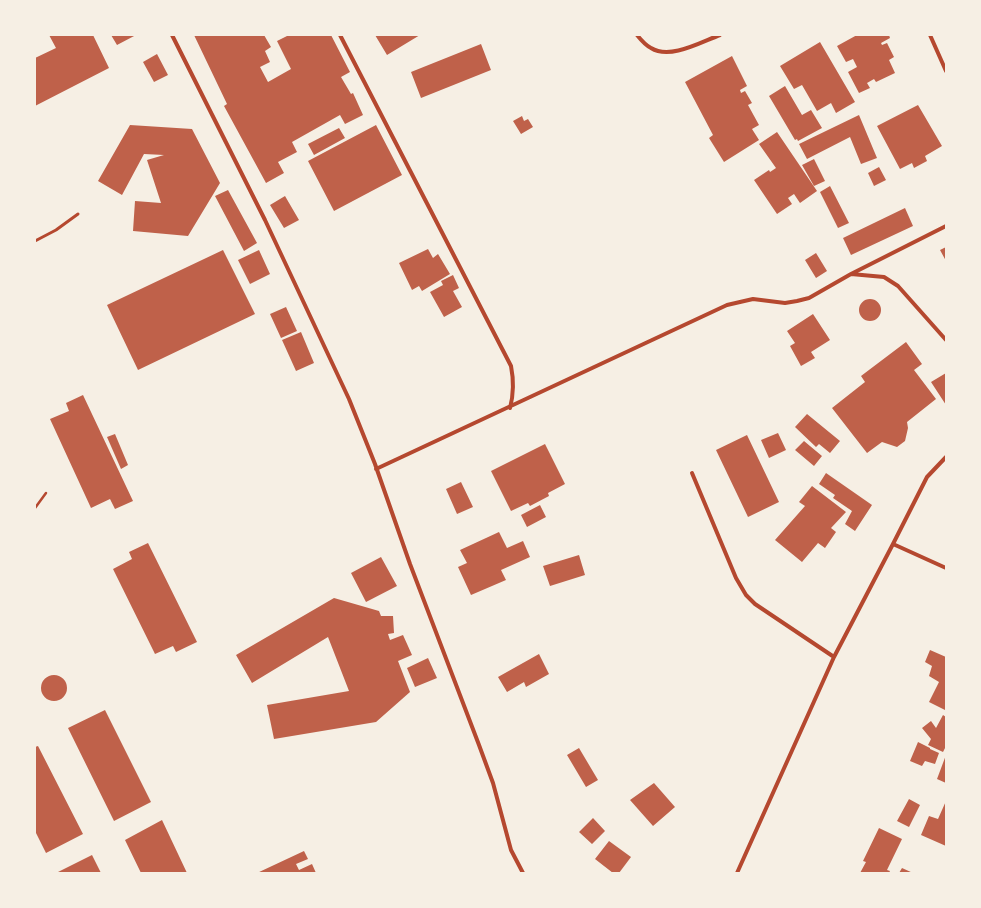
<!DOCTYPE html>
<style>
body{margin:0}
#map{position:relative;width:981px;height:908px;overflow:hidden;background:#f6efe4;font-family:Signika,sans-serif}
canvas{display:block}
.frame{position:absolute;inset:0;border:36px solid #f6efe4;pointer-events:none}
</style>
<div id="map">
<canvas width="981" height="908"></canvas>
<div class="frame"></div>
</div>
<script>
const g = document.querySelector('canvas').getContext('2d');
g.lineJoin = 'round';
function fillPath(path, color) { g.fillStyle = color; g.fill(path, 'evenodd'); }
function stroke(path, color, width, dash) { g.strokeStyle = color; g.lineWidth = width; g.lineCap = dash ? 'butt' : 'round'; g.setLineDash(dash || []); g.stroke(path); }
fillPath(new Path2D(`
 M 49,35 L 93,35 L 109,68 L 35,106 L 35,58 L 56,48 Z
 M 111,35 L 136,35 L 117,45 Z
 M 194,35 L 264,35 L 271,47 L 265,51 L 270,62 L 260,67 L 268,82 L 291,69 L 277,41 L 289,35 L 331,35 L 350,72 L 341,77 L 351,94 L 353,93 L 363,115 L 345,124 L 340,115 L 292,142 L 297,152 L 278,162 L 284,173 L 266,183 L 224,106 L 227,104 Z
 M 375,35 L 420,35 L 387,55 Z
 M 857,35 L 889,35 L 890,38 L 881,43 L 882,45 L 887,43 L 894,57 L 889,60 L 895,73 L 876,82 L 874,79 L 867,83 L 870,88 L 859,93 L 848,72 L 857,67 L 853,59 L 846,62 L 837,46 Z
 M 820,42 L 855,102 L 836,113 L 831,103 L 817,111 L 802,85 L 794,89 L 780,66 Z
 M 481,44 L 491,70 L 421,98 L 411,72 Z
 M 157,54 L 168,75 L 154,82 L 143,62 Z
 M 732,56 L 747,86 L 740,90 L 741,93 L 745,91 L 752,103 L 748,105 L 759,125 L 752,129 L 759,140 L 724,162 L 709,138 L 713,135 L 685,82 Z
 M 785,86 L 802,115 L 811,110 L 822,128 L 798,141 L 797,139 L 795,140 L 769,96 Z
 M 918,105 L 942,146 L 925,156 L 927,161 L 914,168 L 912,163 L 900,169 L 877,126 Z
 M 859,115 L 877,158 L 861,164 L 850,137 L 807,159 L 799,144 Z
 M 522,116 L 524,121 L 528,119 L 533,127 L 521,134 L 513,121 Z
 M 130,125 L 192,129 L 220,183 L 188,236 L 133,231 L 135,201 L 161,203 L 147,160 L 164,155 L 144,154 L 122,195 L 98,181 Z
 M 376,125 L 402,175 L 334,211 L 308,161 Z
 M 339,128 L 345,138 L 314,155 L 308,144 Z
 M 777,132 L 817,191 L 800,203 L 794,194 L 788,198 L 792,204 L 777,214 L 754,180 L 769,170 L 770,172 L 776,168 L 759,144 Z
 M 814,159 L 825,181 L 814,186 L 802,165 Z
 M 879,167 L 886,180 L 874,186 L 868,173 Z
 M 830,186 L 849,223 L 838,228 L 820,192 Z
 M 228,190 L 257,243 L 244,251 L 215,196 Z
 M 285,196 L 299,220 L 284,228 L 270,205 Z
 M 905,208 L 913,226 L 851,255 L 843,238 Z
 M 946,247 L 946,261 L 940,250 Z
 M 428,249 L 433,258 L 438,254 L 450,274 L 422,291 L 419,286 L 412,290 L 399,263 Z
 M 223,250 L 255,314 L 138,370 L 107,305 Z
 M 259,250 L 270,274 L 250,284 L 238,260 Z
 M 816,253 L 827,271 L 816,278 L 805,260 Z
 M 453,275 L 459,288 L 453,291 L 462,307 L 444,317 L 430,292 L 443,285 L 441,281 Z
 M859 310a11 11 0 1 1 22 0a11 11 0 1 1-22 0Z
 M 286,307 L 297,331 L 281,338 L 270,314 Z
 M 813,314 L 830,340 L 811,352 L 815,358 L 801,366 L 790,346 L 795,343 L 787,331 Z
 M 301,332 L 314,363 L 296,371 L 282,340 Z
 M 906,342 L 922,364 L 914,370 L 936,399 L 907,422 L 908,428 L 905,441 L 897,447 L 882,442 L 867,453 L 832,408 L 865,382 L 861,376 Z
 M 946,373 L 946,405 L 931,382 Z
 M 83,395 L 133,501 L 115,509 L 110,499 L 91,508 L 50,419 L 69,411 L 66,403 Z
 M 807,414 L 840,441 L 830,453 L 819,444 L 816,447 L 795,427 Z
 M 778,433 L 786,450 L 769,458 L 761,440 Z
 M 115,434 L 128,465 L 121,469 L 107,437 Z
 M 747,435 L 779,502 L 748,517 L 716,450 Z
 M 804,441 L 822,456 L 814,466 L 795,450 Z
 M 545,444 L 565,484 L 548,493 L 549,496 L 530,506 L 528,503 L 511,511 L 491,471 Z
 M 826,473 L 872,505 L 855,531 L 845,524 L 852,511 L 833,498 L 835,495 L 819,484 Z
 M 461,482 L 473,507 L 457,514 L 446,489 Z
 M 812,486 L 846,512 L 831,528 L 836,532 L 825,548 L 818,543 L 802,562 L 775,540 L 805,506 L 799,502 Z
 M 540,505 L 546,517 L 527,527 L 521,515 Z
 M 499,532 L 507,548 L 523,541 L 530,557 L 501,570 L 506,580 L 471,595 L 458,567 L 467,563 L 460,550 Z
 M 148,543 L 197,642 L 176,652 L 173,646 L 155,654 L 113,569 L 132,559 L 129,552 Z
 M 579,555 L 585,575 L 550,586 L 543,566 Z
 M 381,557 L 397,586 L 366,602 L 351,573 Z
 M 334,598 L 379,611 L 381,616 L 393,616 L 394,633 L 388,634 L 390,640 L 403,635 L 412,655 L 398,661 L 410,692 L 376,722 L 274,739 L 267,705 L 349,691 L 328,637 L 252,683 L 236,655 Z
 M 930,650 L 946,657 L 945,710 L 929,702 L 939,682 L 929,676 L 932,666 L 925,662 Z
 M 539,654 L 549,674 L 526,687 L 524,682 L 507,692 L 498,677 Z
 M 428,658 L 437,678 L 415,687 L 407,668 Z
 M41 688a13 13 0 1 1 26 0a13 13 0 1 1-26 0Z
 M 105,710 L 151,802 L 114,821 L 68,728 Z
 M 943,715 L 946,717 L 946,746 L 943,752 L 928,745 L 931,739 L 922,728 L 931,721 L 936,728 Z
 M 918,742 L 930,748 L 930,749 L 939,753 L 935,764 L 925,761 L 922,766 L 910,761 Z
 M 38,746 L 83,834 L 46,853 L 35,831 L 35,747 Z
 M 579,748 L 598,780 L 586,787 L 567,755 Z
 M 946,755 L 946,783 L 937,779 Z
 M 654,783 L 675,807 L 653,826 L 630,800 Z
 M 909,799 L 920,805 L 909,827 L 897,821 Z
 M 946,801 L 946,846 L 921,835 L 929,816 L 938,819 Z
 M 593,818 L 605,831 L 592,844 L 579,832 Z
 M 162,820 L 187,873 L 141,873 L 125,840 Z
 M 879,828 L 902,839 L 887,870 L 890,871 L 889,873 L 860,873 L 866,862 L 863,861 Z
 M 609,841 L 631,857 L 619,873 L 613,873 L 595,859 Z
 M 304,851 L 308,859 L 296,864 L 299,870 L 312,864 L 316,873 L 257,873 Z
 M 92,855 L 101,873 L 56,873 Z
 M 902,868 L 913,873 L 899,873 Z`), '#bf614a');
stroke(new Path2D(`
 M 35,508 L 46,493`), '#b5482f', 2.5);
stroke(new Path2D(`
 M 35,241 L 56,230 L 78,214`), '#b5482f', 3);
stroke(new Path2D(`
 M 172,35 L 265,220 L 349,399 L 375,464 L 410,564 L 479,745 L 493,783 L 511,850 L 523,873
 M 340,35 L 511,366 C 514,381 514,393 510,408
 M 637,35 C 641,40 645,45 651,48 C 670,60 701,42 720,35
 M 930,35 L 946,71
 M 851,274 L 946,226
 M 376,469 L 727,305 L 753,299 L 785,303 L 797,301 L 809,298 L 851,274 L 884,277 L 898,286 L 946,340
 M 692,473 L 736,578 L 746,595 L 755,604 L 834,657
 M 893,544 L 946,568
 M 737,873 L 834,657 L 893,544 L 927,477 L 946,457`), '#b5482f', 4);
</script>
